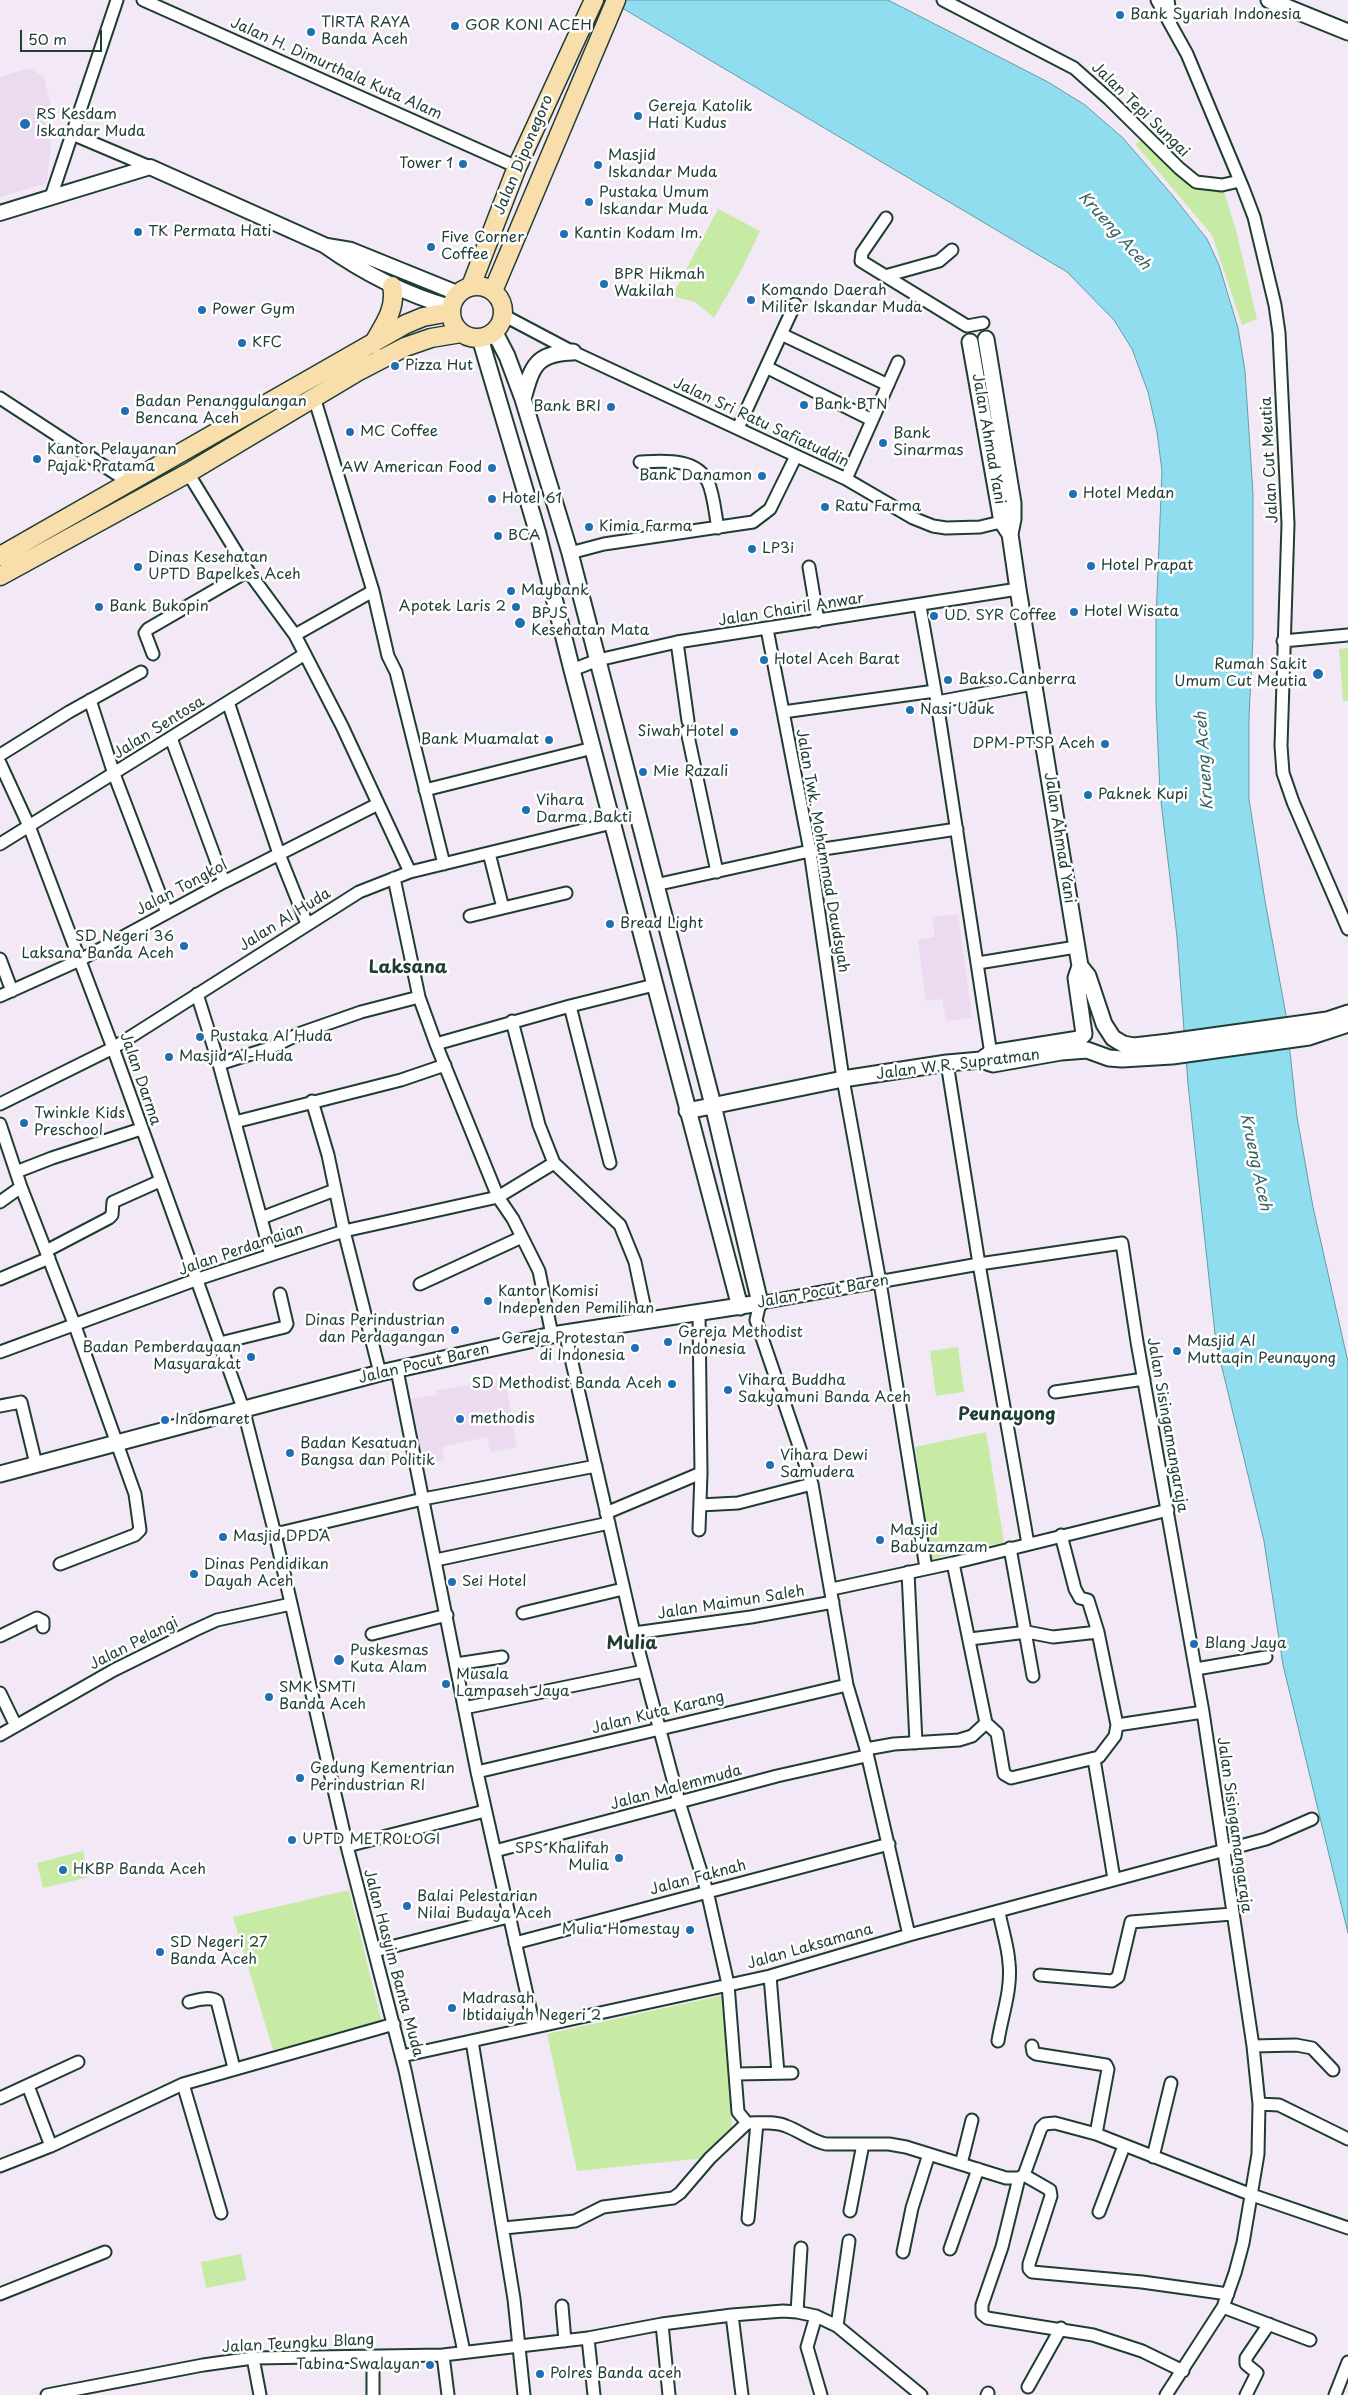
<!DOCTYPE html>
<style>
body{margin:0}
#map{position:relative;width:1348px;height:2395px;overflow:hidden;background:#f3e9f6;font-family:"Playpen Sans",sans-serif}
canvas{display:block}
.scale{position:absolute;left:20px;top:30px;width:82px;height:22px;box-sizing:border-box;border:2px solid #1f3d34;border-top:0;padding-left:6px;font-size:15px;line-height:18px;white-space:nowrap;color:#1f3d34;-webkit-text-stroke:4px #fff;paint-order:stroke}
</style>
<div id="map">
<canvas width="1348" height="2395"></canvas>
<div class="scale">50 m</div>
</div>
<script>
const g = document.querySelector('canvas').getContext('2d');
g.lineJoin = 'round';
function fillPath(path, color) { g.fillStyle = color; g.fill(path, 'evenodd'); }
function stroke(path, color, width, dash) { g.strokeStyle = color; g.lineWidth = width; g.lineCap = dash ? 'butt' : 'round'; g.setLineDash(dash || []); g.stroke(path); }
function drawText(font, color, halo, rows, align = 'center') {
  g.font = font + ' "Playpen Sans",sans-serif'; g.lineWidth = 5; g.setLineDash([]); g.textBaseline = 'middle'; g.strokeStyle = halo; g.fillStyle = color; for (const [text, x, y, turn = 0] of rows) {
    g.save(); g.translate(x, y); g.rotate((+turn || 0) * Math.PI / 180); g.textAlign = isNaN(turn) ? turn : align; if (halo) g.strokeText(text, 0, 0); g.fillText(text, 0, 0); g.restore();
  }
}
fillPath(new Path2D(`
 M 30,68 L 44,78 L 51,105 L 51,143 L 47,183 L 0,197 L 0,77 Z
 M 958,914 L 972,1017 L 946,1021 L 942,999 L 926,1001 L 918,940 L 935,937 L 932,917 Z
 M 505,1379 L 517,1447 L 490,1452 L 487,1437 L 442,1447 L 444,1460 L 416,1465 L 405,1400 L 437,1395 L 436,1390 Z`), '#ebdaf0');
fillPath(new Path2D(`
 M 1152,134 L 1196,178 L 1195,189 L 1224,192 L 1236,230 L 1257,319 L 1242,325 L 1212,235 L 1135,144 Z
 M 718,209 L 760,231 L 741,271 L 714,318 L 695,302 L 672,296 Z
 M 1348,648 L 1348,701 L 1343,701 L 1339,649 Z
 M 958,1347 L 964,1392 L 936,1396 L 930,1351 Z
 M 986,1432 L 1004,1542 L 931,1559 L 915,1447 Z
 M 83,1851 L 89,1877 L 43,1888 L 37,1863 Z
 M 349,1890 L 382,2023 L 273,2050 L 233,1917 Z
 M 724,1995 L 732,2131 L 705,2158 L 577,2171 L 547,2034 Z
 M 241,2254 L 246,2280 L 206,2288 L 201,2262 Z`), '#c7eaa4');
const water = new Path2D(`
 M 609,0 L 888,0 L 1048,82 L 1085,105 L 1123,138 L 1173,196 L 1207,239 L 1219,265 L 1238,328 L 1245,371 L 1253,494 L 1253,637 L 1249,716 L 1249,799 L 1265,901 L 1286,1015 L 1297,1117 L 1313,1207 L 1348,1362 L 1348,1933 L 1283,1665 L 1264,1541 L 1216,1343 L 1188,1084 L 1177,937 L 1160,793 L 1156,703 L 1156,619 L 1162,471 L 1157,432 L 1148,392 L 1132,349 L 1114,320 L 1067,272 Z`);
fillPath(water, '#90ddf0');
stroke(water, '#639da5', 1);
const minor = new Path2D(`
 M 143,0 L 517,167
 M 943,0 L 1074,68 L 1110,100 L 1179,168 L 1196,182 L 1222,185 L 1240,181
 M 1157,0 L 1187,54 L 1243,188 L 1254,217 L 1275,305 L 1279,333 L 1288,524 L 1281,746 L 1283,773 L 1293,802 L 1348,929
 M 1168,0 L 1171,20
 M 72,134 L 150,167
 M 51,197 L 117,0
 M 886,218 L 862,253 L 861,261 L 967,326 L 983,323
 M 885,276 L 939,261 L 952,250
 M 503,315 L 573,352 L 846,479 L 913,518 L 933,526 L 946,528 L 980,527 L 1009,520
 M 781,334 L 888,385
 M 766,367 L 872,420
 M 314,397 L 373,591 L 388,656 L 396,672 L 444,864
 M 0,398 L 130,483
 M 738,428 L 795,304
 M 640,462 C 662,461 696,457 708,482 C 714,495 715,514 718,528
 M 188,473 L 248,571 L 295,635 L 342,726 L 410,872
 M 846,479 L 898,362
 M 570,553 L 604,544 L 753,522 L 770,509 L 796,456
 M 809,567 L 818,621
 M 920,606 L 937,702 L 992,1061
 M 767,629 L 810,851 L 843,1079 L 880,1282 L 926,1568
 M 295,635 L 373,591
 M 1283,641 L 1348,635
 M 677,642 L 688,721
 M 153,654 L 145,633 L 148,629 L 248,571
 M 572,670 L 598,660 L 677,642 L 1018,589
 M 90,700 L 114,774 L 167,913
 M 228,702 L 279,854 L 307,924
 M 937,702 L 1033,684
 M 783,712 L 935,691
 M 687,731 L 717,872
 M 171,738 L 224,882
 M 0,755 L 69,712 L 141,672
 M 0,763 L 29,826 L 113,1048 L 243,1408 L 275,1534 L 347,1846 L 405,2070 L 464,2352
 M 425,790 L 593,748
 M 0,844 L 305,654
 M 489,853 L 503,908 L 566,893
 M 394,878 L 419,997 L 436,1044
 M 655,885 L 810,851 L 957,829
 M 470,916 L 503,908
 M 0,959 L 12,991
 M 978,963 L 1076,947
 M 197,994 L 219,1064 L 271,1255
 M 0,996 L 80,960 L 224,882 L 378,804
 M 570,1006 L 610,1163
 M 512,1021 L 539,1125 L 554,1163
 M 947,1063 L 979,1264 L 1028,1544
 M 219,1064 L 270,1048 L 301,1033 L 361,1012 L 419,997
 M 312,1101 L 328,1155 L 344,1231 L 380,1373
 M 0,1104 L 113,1048 L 359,892 L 410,872 L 612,823
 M 235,1122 L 401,1080 L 445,1065
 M 0,1124 L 21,1187 L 75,1326 L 135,1494 L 140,1530 L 135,1535 L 60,1564
 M 16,1172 L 52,1158 L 141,1129
 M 0,1202 L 21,1187
 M 261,1218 L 335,1190
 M 46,1251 L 109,1218 L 112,1215 L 113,1202 L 160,1181
 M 0,1279 L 49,1258
 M 420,1284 L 522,1237
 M 699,1313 L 701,1473 L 699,1530
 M 552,1335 L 539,1271 L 513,1219 L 498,1197 L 436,1044 L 570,1006 L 654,985
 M 220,1343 L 285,1327 L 287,1324 L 280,1294
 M 0,1352 L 198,1279 L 344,1231 L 498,1197 L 554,1163 L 620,1225 L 635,1262 L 647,1319
 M 397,1370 L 477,1772 L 534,2026
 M 1055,1392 L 1144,1379
 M 0,1406 L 21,1402 L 36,1464
 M 700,1505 L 738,1503 L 812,1484
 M 606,1513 L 701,1473
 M 275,1534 L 423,1499 L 596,1466
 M 1061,1535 L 1075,1589 L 1080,1598 L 1088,1600 L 1098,1632
 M 1010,1548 L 1033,1676
 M 436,1560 L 609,1523
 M 908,1572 L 916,1743
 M 832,1589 L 953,1563 L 1168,1510
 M 523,1613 L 623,1589
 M 634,1633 L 751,1617 L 833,1602
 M 372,1634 L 447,1615
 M 0,1636 L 37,1618 L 43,1621 L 43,1627
 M 970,1639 L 1027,1632 L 1053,1637 L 1098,1632 L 1117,1725 L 1115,1736 L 1099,1757 L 1011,1778 L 1004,1774 L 997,1733 L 986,1723
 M 456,1664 L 502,1657
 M 1196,1669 L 1266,1657
 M 0,1693 L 16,1726
 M 464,1708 L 644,1671
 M 1117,1725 L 1203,1712
 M 0,1735 L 114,1670 L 195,1630 L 217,1620 L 291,1604
 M 866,1749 L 894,1744 L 959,1740 L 972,1736 L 986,1723 L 953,1563
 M 1094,1759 L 1114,1879
 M 477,1772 L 847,1685
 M 347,1846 L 485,1811
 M 495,1851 L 777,1776 L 866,1756
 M 909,1935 L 866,1749 L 847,1685 L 812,1484 L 756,1320 L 760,1303 L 979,1264 L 1122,1243 L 1137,1342 L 1203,1712 L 1253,2046 L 1259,2104 L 1258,2154 L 1243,2243 L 1235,2273 L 1223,2307 L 1166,2395
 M 515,1943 L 889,1844
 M 375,1951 L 508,1917
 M 1040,1975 L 1112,1981 L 1118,1977 L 1131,1922 L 1232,1914
 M 770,1976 L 778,2073
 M 189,2002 C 198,2000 209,1996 217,2001 L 234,2068
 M 472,2041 L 514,2299 L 524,2395
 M 998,2041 C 1002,2015 1012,1989 1009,1963 C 1008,1946 1002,1929 999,1912
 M 1032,2046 L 1033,2052 L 1036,2054 L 1106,2065 L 1108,2069 L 1096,2134
 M 1253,2046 L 1296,2045 L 1312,2048 L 1333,2070
 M 402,2056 L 770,1976 L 909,1935 L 1266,1839 L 1312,1819
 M 736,2074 L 792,2073
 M 183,2084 L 221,2213
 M 28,2086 L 51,2146
 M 0,2098 L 78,2062
 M 1259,2104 L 1279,2105 L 1348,2139
 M 747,2123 C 759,2123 774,2121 786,2126 C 800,2131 811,2141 826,2144 L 889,2144 L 906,2147 L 1006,2178 L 1019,2178 L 1024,2175 L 1041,2128 L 1045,2124 L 1055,2123 L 1096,2134 L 1252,2195 L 1348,2228
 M 1153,2157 L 1171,2083
 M 961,2164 L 972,2120
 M 0,2166 L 51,2146 L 183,2084 L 394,2024
 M 1024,2175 L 1050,2190 L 1051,2196 L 1029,2264 L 1029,2269 L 1032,2272 L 1142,2282 L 1228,2294
 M 1019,2178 L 1002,2247 L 982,2305 L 982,2314 L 987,2318 L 1093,2335 L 1142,2351 L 1183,2371
 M 850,2211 L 863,2144
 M 1099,2212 L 1124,2146
 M 748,2219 L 757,2123
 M 504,2228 L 575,2221 L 603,2207 L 673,2198 L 680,2193 L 710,2158 L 747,2123 L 738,2112 L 728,1984 L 707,1891 L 679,1802 L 634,1633 L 565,1332
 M 950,2249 L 978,2169
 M 903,2252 L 912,2208 L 929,2154
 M 0,2294 L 105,2252
 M 562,2306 L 565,2341
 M 1223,2307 L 1310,2340
 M 797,2312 L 801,2248
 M 732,2315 L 742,2395
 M 816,2316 L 807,2347 L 821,2395
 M 662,2324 L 669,2395
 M 837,2326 L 849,2241
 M 588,2338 L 594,2395
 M 443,2355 L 448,2395
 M 253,2358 L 260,2395
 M 1028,2387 L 1061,2328
 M 47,2395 L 203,2365 L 253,2358 L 443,2355 L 588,2338 L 662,2324 L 732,2315 L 783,2311 L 797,2312 L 816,2316 L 837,2326 L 921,2395
 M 373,2395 L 373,2356
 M 987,2395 L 988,2393
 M 1246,2395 L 1257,2373 L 1246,2364 L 1246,2358 L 1269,2324
 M 1335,2395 L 1348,2362`);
const tertiary = new Path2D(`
 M 0,213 L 150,167 L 324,245 C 362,272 404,294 450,307
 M 327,246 L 351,250 L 457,293`);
const secondary = new Path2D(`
 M 1269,0 L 1348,32
 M 480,338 L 538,534 L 572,670 L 740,1307
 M 970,342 L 1002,522 L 1010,534
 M 523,399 C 532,366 536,353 573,352
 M 1080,966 L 1088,976 L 1104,1024 L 1113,1038 L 1123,1044 L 1134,1046 L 1169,1042 L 1306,1023 L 1327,1020 L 1348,1013
 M 981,1060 L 991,1053 L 1079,1039 L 1084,1034 L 1076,978 L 1080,966 L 1018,589 L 1010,534 L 1013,519 L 1013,503 L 986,339
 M 687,1111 L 843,1079 L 947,1063 L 981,1060 L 993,1064 L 1061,1052 L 1087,1050 L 1109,1058 L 1122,1059 L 1172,1056 L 1309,1037 L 1348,1024
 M 0,1474 L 380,1373 L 552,1335 L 760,1303 L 713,1105 L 570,553 L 523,399 L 507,356 L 494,331`);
const trunk = new Path2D(`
 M451 312a26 26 0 1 1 52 0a26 26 0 1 1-52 0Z
 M 471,286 L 517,167 L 594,0
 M 493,291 L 616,0
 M 373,344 C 384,325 397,308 392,286
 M 0,556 L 406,324 L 423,317 L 450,312
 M 0,576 L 188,473 L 357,372 L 405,347 L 431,338 L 461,333`);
stroke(minor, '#1f3d34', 15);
stroke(tertiary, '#1f3d34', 18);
stroke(secondary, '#1f3d34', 19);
stroke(trunk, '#1f3d34', 21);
stroke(minor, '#fff', 11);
stroke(tertiary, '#fff', 14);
stroke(secondary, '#fff', 15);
stroke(trunk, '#f8deab', 18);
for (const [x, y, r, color] of [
 [1120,15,5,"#1f6fb2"],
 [455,26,5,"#1f6fb2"],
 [311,32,5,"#1f6fb2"],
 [638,116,5,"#1f6fb2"],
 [25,124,6,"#1f6fb2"],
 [463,164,5,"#1f6fb2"],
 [598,165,5,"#1f6fb2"],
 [589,202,5,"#1f6fb2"],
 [138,232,5,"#1f6fb2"],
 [564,234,5,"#1f6fb2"],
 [431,247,5,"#1f6fb2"],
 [604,284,5,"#1f6fb2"],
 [751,300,5,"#1f6fb2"],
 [202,310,5,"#1f6fb2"],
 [242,343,5,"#1f6fb2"],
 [395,366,5,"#1f6fb2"],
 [804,405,5,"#1f6fb2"],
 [611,407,5,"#1f6fb2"],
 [125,411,5,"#1f6fb2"],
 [350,432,5,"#1f6fb2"],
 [883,443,5,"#1f6fb2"],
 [37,459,5,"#1f6fb2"],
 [492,468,5,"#1f6fb2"],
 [762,476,5,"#1f6fb2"],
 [1073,494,5,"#1f6fb2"],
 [492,499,5,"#1f6fb2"],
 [825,507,5,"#1f6fb2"],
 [589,527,5,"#1f6fb2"],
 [498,536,5,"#1f6fb2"],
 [752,549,5,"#1f6fb2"],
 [1091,566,5,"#1f6fb2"],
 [138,567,5,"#1f6fb2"],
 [511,591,5,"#1f6fb2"],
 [99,607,5,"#1f6fb2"],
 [516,607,5,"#1f6fb2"],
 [1074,612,5,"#1f6fb2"],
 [934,616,5,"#1f6fb2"],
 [520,623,6,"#1f6fb2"],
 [764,660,5,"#1f6fb2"],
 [1318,674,6,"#1f6fb2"],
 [948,680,5,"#1f6fb2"],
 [910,710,5,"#1f6fb2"],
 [734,732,5,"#1f6fb2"],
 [549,740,5,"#1f6fb2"],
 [1105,744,5,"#1f6fb2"],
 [643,772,5,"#1f6fb2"],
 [1088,795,5,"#1f6fb2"],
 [526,810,5,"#1f6fb2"],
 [610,924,5,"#1f6fb2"],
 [184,946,5,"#1f6fb2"],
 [200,1037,5,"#1f6fb2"],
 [169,1057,5,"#1f6fb2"],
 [24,1123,5,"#1f6fb2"],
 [488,1301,5,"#1f6fb2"],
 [455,1330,5,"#1f6fb2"],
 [668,1342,5,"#1f6fb2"],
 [635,1348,5,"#1f6fb2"],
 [1177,1351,5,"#1f6fb2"],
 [251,1357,5,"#1f6fb2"],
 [672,1384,5,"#1f6fb2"],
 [728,1390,5,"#1f6fb2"],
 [460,1419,5,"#1f6fb2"],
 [165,1420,5,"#1f6fb2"],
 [290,1453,5,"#1f6fb2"],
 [770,1465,5,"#1f6fb2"],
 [223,1537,5,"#1f6fb2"],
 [880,1540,5,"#1f6fb2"],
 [194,1574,5,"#1f6fb2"],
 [452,1582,5,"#1f6fb2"],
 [1194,1644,5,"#1f6fb2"],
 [339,1660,6,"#1f6fb2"],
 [446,1684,5,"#1f6fb2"],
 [269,1697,5,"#1f6fb2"],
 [300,1778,5,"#1f6fb2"],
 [292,1840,5,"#1f6fb2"],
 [619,1858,5,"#1f6fb2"],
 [63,1870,5,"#1f6fb2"],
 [407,1906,5,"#1f6fb2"],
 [690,1930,5,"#1f6fb2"],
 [160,1952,5,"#1f6fb2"],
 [452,2008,5,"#1f6fb2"],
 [430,2365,5,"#1f6fb2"],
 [540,2374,5,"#1f6fb2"]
]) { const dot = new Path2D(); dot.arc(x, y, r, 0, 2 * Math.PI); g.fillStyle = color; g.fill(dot); stroke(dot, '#fff', 2); }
drawText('15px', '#1f3d34', '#fff', [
 ["Bank Syariah Indonesia",1130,15],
 ["TIRTA RAYA",321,23],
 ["Banda Aceh",321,40],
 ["GOR KONI ACEH",465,26],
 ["Gereja Katolik",648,107],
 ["Hati Kudus",648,124],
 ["RS Kesdam",36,115],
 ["Iskandar Muda",36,132],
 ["Masjid",608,156],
 ["Iskandar Muda",608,173],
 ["Tower 1",453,164,"right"],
 ["Pustaka Umum",599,193],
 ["Iskandar Muda",599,210],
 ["TK Permata Hati",148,232],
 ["Kantin Kodam Im.",574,234],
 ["Five Corner",441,238],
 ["Coffee",441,255],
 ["BPR Hikmah",614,275],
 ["Wakilah",614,292],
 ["Komando Daerah",761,291],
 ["Militer Iskandar Muda",761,308],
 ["Power Gym",212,310],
 ["KFC",252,343],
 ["Pizza Hut",405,366],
 ["Badan Penanggulangan",135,402],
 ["Bencana Aceh",135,419],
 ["Bank BTN",814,405],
 ["Bank BRI",601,407,"right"],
 ["MC Coffee",360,432],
 ["Bank",893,434],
 ["Sinarmas",893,451],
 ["Kantor Pelayanan",47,450],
 ["Pajak Pratama",47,467],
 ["AW American Food",482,468,"right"],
 ["Bank Danamon",752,476,"right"],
 ["Hotel Medan",1083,494],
 ["Hotel 61",502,499],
 ["Ratu Farma",835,507],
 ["Kimia Farma",599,527],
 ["BCA",508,536],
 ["LP3i",762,549],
 ["Dinas Kesehatan",148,558],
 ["UPTD Bapelkes Aceh",148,575],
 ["Hotel Prapat",1101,566],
 ["Maybank",521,591],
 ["Bank Bukopin",109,607],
 ["Apotek Laris 2",506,607,"right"],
 ["Hotel Wisata",1084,612],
 ["BPJS",531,614],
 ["Kesehatan Mata",531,631],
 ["UD. SYR Coffee",944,616],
 ["Hotel Aceh Barat",774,660],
 ["Rumah Sakit",1307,665,"right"],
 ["Umum Cut Meutia",1307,682,"right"],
 ["Bakso Canberra",958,680],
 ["Nasi Uduk",920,710],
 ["Siwah Hotel",724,732,"right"],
 ["Bank Muamalat",539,740,"right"],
 ["DPM-PTSP Aceh",1095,744,"right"],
 ["Mie Razali",653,772],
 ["Paknek Kupi",1098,795],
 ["Vihara",536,801],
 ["Darma Bakti",536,818],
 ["Bread Light",620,924],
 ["SD Negeri 36",174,937,"right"],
 ["Laksana Banda Aceh",174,954,"right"],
 ["Pustaka Al Huda",210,1037],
 ["Masjid Al-Huda",179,1057],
 ["Twinkle Kids",34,1114],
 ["Preschool",34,1131],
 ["Kantor Komisi",498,1292],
 ["Independen Pemilihan",498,1309],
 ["Dinas Perindustrian",445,1321,"right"],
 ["dan Perdagangan",445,1338,"right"],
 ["Gereja Methodist",678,1333],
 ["Indonesia",678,1350],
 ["Gereja Protestan",625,1339,"right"],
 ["di Indonesia",625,1356,"right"],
 ["Masjid Al",1187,1342],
 ["Muttaqin Peunayong",1187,1359],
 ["Badan Pemberdayaan",241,1348,"right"],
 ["Masyarakat",241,1365,"right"],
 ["Vihara Buddha",738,1381],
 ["Sakyamuni Banda Aceh",738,1398],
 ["SD Methodist Banda Aceh",662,1384,"right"],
 ["methodis",470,1419],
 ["Indomaret",175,1420],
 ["Badan Kesatuan",300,1444],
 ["Bangsa dan Politik",300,1461],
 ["Vihara Dewi",780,1456],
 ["Samudera",780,1473],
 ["Masjid",890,1531],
 ["Babuzamzam",890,1548],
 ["Masjid DPDA",233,1537],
 ["Dinas Pendidikan",204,1565],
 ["Dayah Aceh",204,1582],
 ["Sei Hotel",462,1582],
 ["Blang Jaya",1204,1644],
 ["Puskesmas",350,1651],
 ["Kuta Alam",350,1668],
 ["Musala",456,1675],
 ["Lampaseh Jaya",456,1692],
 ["SMK SMTI",279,1688],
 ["Banda Aceh",279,1705],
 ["Gedung Kementrian",310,1769],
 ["Perindustrian RI",310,1786],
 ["UPTD METROLOGI",302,1840],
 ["SPS Khalifah",609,1849,"right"],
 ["Mulia",609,1866,"right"],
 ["HKBP Banda Aceh",73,1870],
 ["Balai Pelestarian",417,1897],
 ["Nilai Budaya Aceh",417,1914],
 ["Mulia Homestay",680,1930,"right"],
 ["SD Negeri 27",170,1943],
 ["Banda Aceh",170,1960],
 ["Madrasah",462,1999],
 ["Ibtidaiyah Negeri 2",462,2016],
 ["Tabina Swalayan",420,2365,"right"],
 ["Polres Banda aceh",550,2374]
], 'left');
drawText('15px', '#1f3d34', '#fff', [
 ["Jalan H. Dimurthala Kuta Alam",336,69,24],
 ["Jalan Tepi Sungai",1140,110,44],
 ["Jalan Diponegoro",524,155,-67],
 ["Jalan Sri Ratu Safiatuddin",761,423,25],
 ["Jalan Ahmad Yani",988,439,80],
 ["Jalan Cut Meutia",1270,460,-93],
 ["Jalan Chairil Anwar",791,610,-9],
 ["Jalan Sentosa",159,728,-32],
 ["Jalan Ahmad Yani",1059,838,81],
 ["Jalan Twk. Mohammad Daudsyah",822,851,80],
 ["Jalan Tongkol",182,888,-28],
 ["Jalan Al Huda",285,920,-32],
 ["Jalan W.R. Supratman",958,1065,-7],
 ["Jalan Darma",140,1079,71],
 ["Jalan Perdamaian",241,1250,-19],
 ["Jalan Pocut Baren",823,1292,-10],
 ["Jalan Pocut Baren",424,1364,-13],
 ["Jalan Sisingamangaraja",1167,1425,80],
 ["Jalan Maimun Saleh",731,1603,-9],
 ["Jalan Pelangi",134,1644,-27],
 ["Jalan Kuta Karang",658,1713,-14],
 ["Jalan Malemmuda",676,1788,-15],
 ["Jalan Sisingamangaraja",1234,1825,82],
 ["Jalan Faknah",698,1878,-15],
 ["Jalan Laksamana",810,1947,-16],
 ["Jalan Hasyim Banta Muda",393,1963,75],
 ["Jalan Teungku Blang",298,2344,-3]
]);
drawText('italic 16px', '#3b6563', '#fff', [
 ["Krueng Aceh",1114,231,48],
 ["Krueng Aceh",1205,761,-94],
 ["Krueng Aceh",1255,1162,78]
]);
drawText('bold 18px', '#1f3d34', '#fff', [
 ["Laksana",408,968],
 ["Peunayong",1007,1415],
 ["Mulia",632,1644]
]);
</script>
